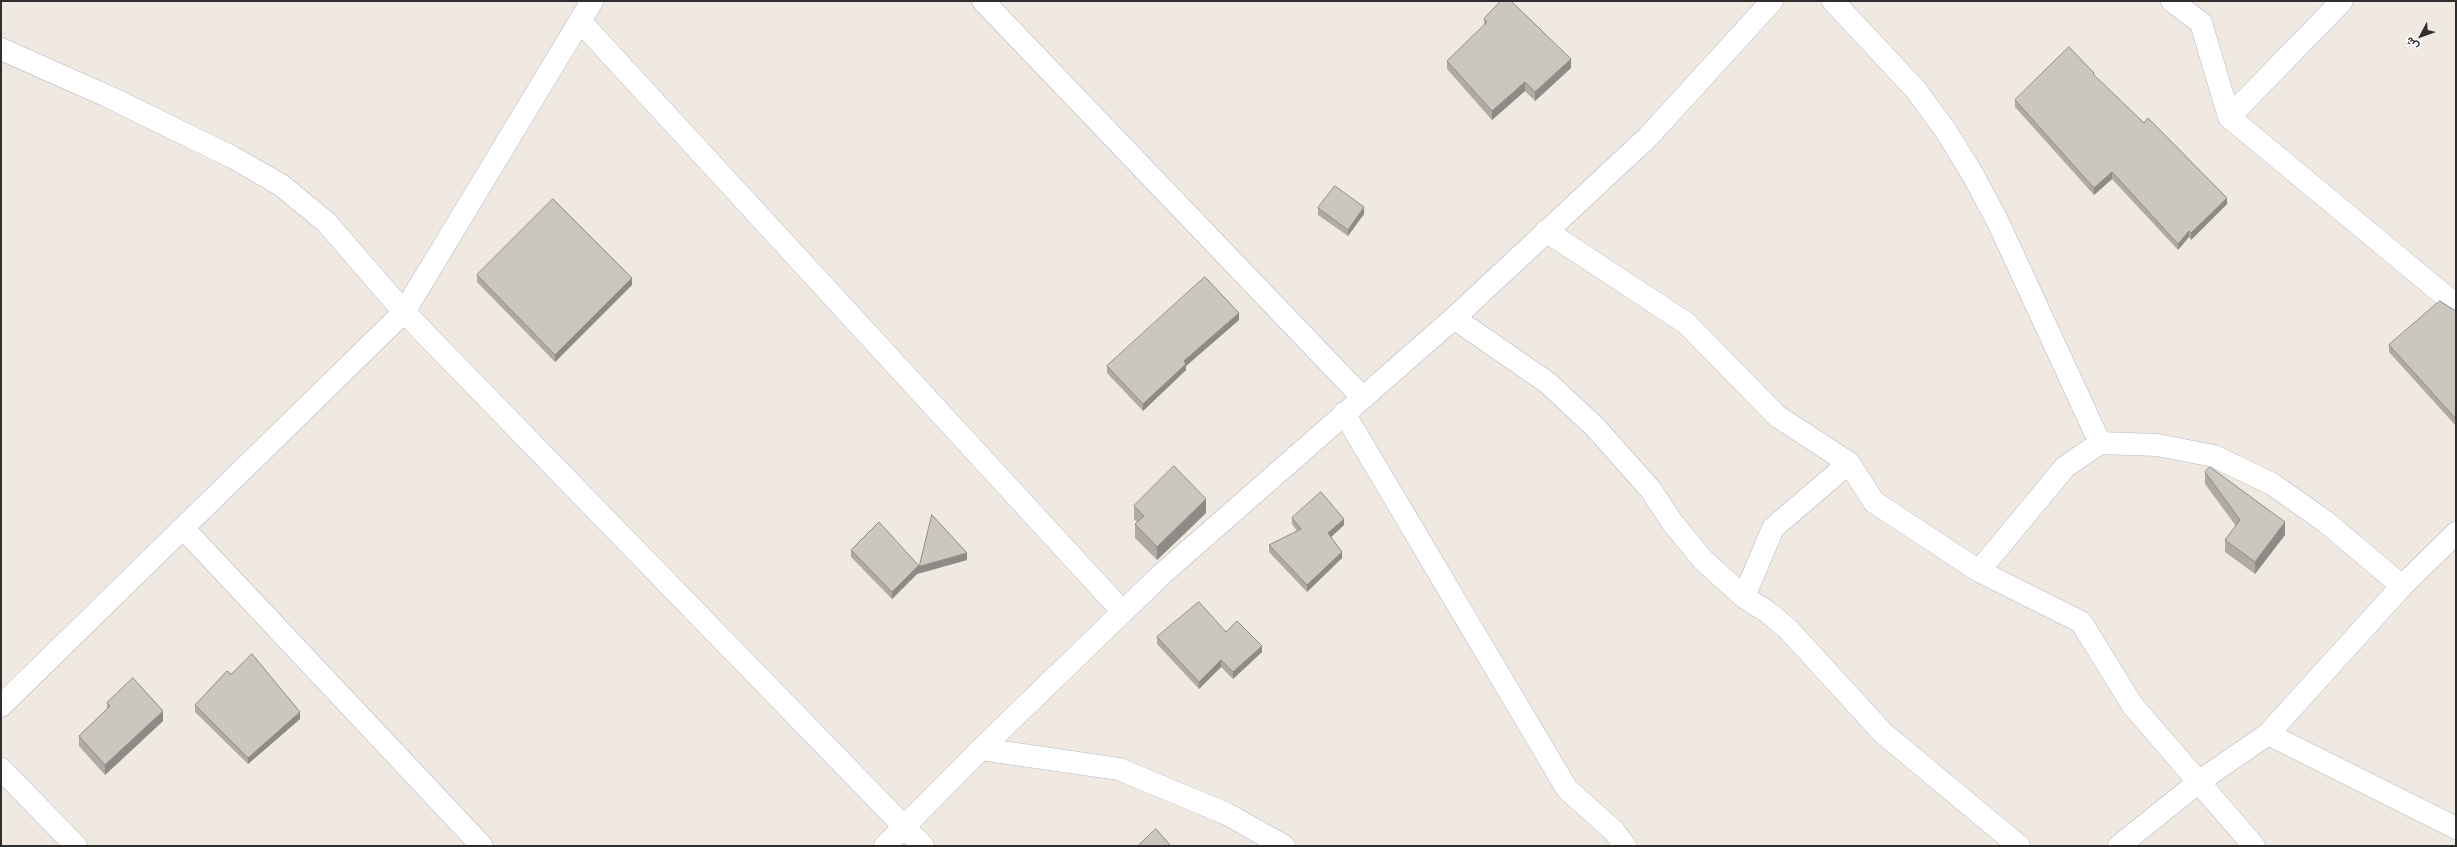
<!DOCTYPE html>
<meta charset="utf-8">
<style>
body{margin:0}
#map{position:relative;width:2457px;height:847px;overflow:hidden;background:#efe9e1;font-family:Ubuntu,Vazirmatn,sans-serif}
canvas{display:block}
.frame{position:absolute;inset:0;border:2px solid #2e2e2e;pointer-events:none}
.north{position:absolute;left:2401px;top:16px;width:40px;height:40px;-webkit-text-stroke:3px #fff;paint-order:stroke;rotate:229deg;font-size:11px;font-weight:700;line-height:16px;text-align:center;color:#2e2e2e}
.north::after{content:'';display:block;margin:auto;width:14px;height:18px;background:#2e2e2e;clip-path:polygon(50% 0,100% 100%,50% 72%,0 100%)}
</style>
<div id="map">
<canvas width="2457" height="847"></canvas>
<div class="frame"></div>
<div class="north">ش</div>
</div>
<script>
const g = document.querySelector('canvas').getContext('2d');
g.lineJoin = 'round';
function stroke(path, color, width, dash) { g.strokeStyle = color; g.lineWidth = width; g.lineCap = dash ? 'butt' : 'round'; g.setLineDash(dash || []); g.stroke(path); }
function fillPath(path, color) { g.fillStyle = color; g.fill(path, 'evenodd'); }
const street = new Path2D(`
 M 1833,1 L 1916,90 L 1946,131 L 1973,175 L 1997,220 L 2100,443
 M 2172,1 L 2201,23 L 2229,117 L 2456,305
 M 580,21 L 1123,612
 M 1,49 L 107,96 L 232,157 L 281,185 L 326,222 L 404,312 L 923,846
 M 2229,117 L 2342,1
 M 1546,231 L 1686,323 L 1777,416 L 1849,463 L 1874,502 L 1979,571 L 2081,622 L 2133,706 L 2254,846
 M 1454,318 L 1548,383 L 1595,427 L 1651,490 L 1672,522 L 1703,560 L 1744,597 L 1769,613 L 1788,629 L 1883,733 L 2019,846
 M 1344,413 L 1567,789 L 1614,831 L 1625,846
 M 183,528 L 482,846
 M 1979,571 L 2065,467 L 2100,443 L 2157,445 L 2214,456 L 2272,484 L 2326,522 L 2402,586
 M 1744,597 L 1773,528 L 1849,463
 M 1,706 L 404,312 L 592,1
 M 2268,734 L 2456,828
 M 981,749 L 1119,769 L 1227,814 L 1284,846
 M 1,769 L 76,846
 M 2119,846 L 2200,781 L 2268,734 L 2402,586 L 2456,533`);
const secondary = new Path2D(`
 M 983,1 L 1363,398
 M 885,846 L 981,749 L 1162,574 L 1454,318 L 1648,137 L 1772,1`);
stroke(street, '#b4b7c1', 23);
stroke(secondary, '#b4b7c1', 23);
stroke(street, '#fff', 22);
stroke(secondary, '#fff', 22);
fillPath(new Path2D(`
 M 1484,19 L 1571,68 L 1535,101 L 1525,91 L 1492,120 L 1447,69 L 1447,61 L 1484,26 Z
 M 2094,76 L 2227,204 L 2191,240 L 2189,237 L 2178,250 L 2112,179 L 2094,195 L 2015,107 L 2015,100 Z
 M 1318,208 L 1364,214 L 1348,236 L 1318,215 Z
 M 477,275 L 632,285 L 555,362 L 477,282 Z
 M 2454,310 L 2456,310 L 2456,426 L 2389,352 L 2389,345 Z
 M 1239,320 L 1186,366 L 1186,370 L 1143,411 L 1107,373 L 1107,366 Z
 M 2205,472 L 2285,535 L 2255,574 L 2225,552 L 2225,540 L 2236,526 L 2205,484 Z
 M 1134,506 L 1206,513 L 1157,560 L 1135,538 L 1135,524 L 1137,522 L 1134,519 Z
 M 1292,518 L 1344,525 L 1331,537 L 1342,558 L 1307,592 L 1269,552 L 1269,545 L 1297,531 L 1292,524 Z
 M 851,550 L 919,566 L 967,560 L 917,574 L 892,599 L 851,557 Z
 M 1226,632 L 1262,652 L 1233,679 L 1221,667 L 1199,689 L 1157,644 L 1157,637 Z
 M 107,703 L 163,721 L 105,775 L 79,746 L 79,736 L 107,709 Z
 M 195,705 L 300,719 L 248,764 L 195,712 Z`), '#afaba4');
fillPath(new Path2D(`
 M 1571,59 L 1571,68 L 1535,101 L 1535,92 Z
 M 1525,82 L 1525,91 L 1492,120 L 1492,111 Z
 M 2112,172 L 2112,179 L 2094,195 L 2094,188 Z
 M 2227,198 L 2227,204 L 2191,240 L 2191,233 Z
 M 1364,207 L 1364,214 L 1348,236 L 1348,230 Z
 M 2189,231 L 2189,237 L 2178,250 L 2178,244 Z
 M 632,278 L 632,285 L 555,362 L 555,355 Z
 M 1239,313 L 1239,320 L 1186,366 L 1186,370 L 1143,411 L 1143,404 L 1184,361 Z
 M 1206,499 L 1206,513 L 1157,560 L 1157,547 Z
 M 1344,519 L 1344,525 L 1328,540 L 1328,533 Z
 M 2285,522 L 2285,535 L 2255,574 L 2255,562 Z
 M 1342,552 L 1342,558 L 1307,592 L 1307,585 Z
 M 967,553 L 967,560 L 917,574 L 892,599 L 892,592 L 917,567 Z
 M 1262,646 L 1262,652 L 1233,679 L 1233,672 Z
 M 1221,660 L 1221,667 L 1199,689 L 1199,682 Z
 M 163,711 L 163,721 L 105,775 L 105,765 Z
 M 300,712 L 300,719 L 248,764 L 248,758 Z`), '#8e8b86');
const building = new Path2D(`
 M 1501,1 L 1511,1 L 1571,59 L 1535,92 L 1525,82 L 1492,111 L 1447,61 L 1487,22 L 1484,19 Z
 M 2069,47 L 2094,73 L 2093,74 L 2144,123 L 2148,118 L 2227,198 L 2191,233 L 2189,231 L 2178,244 L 2112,172 L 2094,188 L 2015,100 Z
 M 1335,186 L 1364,207 L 1348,230 L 1318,208 Z
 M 553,199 L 632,278 L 555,355 L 477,275 Z
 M 1205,277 L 1239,313 L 1184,361 L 1186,364 L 1143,404 L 1107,366 Z
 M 2440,301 L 2454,310 L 2456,310 L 2456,419 L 2389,345 Z
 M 1174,466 L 1206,499 L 1157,547 L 1135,524 L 1144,516 L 1134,506 Z
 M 2210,467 L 2285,522 L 2255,562 L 2225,540 L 2240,520 L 2205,472 Z
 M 1321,492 L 1344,519 L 1328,533 L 1342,552 L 1307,585 L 1269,545 L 1301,529 L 1292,518 Z
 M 932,515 L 967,553 L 917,567 L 892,592 L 851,550 L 879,522 L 919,566 Z
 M 1199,602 L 1226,632 L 1237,621 L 1262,646 L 1233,672 L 1221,660 L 1199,682 L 1157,637 Z
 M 252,654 L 300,712 L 248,758 L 195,705 L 227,671 L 231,674 Z
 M 133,678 L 163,711 L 105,765 L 79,736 L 110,706 L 107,703 Z
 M 1156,829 L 1171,846 L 1138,846 Z`);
fillPath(building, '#cbc7bf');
stroke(building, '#8e8b86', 1);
</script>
